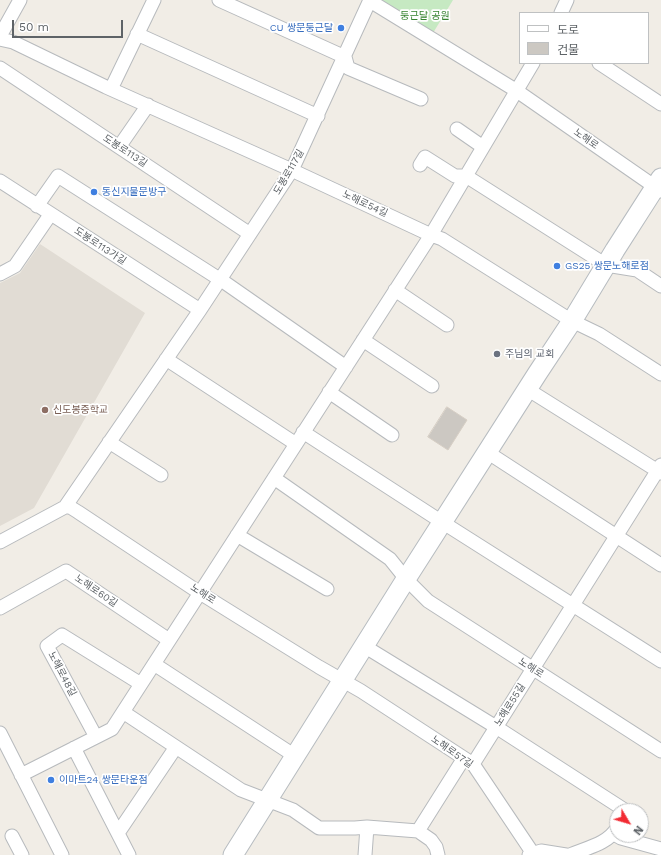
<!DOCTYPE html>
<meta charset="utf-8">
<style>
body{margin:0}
#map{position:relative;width:661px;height:855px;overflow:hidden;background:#f1ede6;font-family:"Work Sans","Noto Sans KR",sans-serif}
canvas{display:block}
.legend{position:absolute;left:519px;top:12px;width:130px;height:52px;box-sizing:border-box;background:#fff;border:1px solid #bfc1c2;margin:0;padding:5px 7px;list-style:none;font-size:12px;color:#5e6367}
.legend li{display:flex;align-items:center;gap:8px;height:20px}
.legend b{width:20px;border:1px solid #bfc1c2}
.north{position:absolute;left:609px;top:803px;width:40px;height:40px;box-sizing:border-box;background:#fff;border:1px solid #bfc1c2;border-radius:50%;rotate:128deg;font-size:11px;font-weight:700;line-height:16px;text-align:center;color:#5e6367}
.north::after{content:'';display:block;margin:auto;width:14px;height:18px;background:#f22b33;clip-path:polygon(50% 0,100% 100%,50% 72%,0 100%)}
.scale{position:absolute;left:12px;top:20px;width:111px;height:18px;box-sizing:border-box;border:2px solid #5e6367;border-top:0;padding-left:5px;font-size:12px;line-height:14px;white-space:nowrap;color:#5e6367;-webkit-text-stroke:3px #fff;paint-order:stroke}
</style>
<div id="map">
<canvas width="661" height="855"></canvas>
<ul class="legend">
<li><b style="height:5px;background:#fff"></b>도로</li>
<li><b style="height:11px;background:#ccc8c2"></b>건물</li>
</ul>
<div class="north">N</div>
<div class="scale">50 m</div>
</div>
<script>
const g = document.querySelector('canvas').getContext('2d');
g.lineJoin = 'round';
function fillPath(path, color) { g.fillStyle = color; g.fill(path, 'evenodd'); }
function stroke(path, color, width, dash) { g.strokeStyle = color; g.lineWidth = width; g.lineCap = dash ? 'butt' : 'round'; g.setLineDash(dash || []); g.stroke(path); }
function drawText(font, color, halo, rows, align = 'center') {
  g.font = font + ' "Work Sans","Noto Sans KR",sans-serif'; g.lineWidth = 3.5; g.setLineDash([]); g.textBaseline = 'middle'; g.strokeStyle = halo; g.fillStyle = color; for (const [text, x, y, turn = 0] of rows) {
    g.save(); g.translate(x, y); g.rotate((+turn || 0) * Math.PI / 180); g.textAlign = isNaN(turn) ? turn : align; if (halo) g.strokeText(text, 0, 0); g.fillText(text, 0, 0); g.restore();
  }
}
fillPath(new Path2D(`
 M 40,244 L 145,313 L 34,508 L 0,526 L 0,283 L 20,273 Z`), '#e1dcd4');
fillPath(new Path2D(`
 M 378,0 L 453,0 L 430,38 Z`), '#c6e9c2');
const building = new Path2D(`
 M 447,407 L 467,420 L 448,450 L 428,437 Z`);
fillPath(building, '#ccc8c2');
stroke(building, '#d6cec4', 1);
const street = new Path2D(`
 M 219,0 L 345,57 L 348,68 L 421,99
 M 373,0 L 375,4 L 517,91 L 661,191
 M 561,13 L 567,0
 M 137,34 L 318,116
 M 0,36 L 20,0
 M 0,39 L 13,42 L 106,87 L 285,167 L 431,235 L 442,239 L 572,321 L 599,334 L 661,374
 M 599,63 L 661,104
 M 0,68 L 250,234
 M 111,89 L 154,0
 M 457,129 L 483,147
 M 119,147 L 148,105
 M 420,165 L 425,157 L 455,176 L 466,176 L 606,265 L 637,270 L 661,286
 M 0,181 L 200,310
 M 37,206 L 58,176 L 224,282 L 346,367
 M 0,274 L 15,266 L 50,215
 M 395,290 L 447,325
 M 363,340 L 432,386
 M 166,359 L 296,444
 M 527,389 L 661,473
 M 329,392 L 392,435
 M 303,432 L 442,522 L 661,661
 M 109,442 L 161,475
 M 487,452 L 661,565
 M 274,478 L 390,559 L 406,579 L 428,601 L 661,751
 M 65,507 L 70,507 L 78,512 L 200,593 L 319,667 L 361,691 L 473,764 L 534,855
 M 237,535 L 327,589
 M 0,542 L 65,507 L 200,310 L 292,170 L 370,0
 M 0,608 L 66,571 L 169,640
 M 364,646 L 496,727 L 623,809 L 623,811
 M 154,664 L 295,756
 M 123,712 L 241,790 L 293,810 L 319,828 L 355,828 L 367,827 L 418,831 L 431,840 L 436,847 L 438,855
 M 0,733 L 62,855
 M 96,737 L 47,646 L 62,635 L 141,684
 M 74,748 L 129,855
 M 473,764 L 661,465
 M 21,775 L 112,729 L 431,235 L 533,63
 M 418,831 L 464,758
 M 118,833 L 176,747
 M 614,834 L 621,838 L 661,849
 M 12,836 L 22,855
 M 365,855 L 367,827
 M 529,855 L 541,851 L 566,855
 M 570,855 C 586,848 608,844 617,828`);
const secondary = new Path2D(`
 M 233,855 L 406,579 L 537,374 L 572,321 L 615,250 L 661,178`);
stroke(street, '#b7babd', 15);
stroke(secondary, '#b7bcc0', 21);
stroke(street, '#fff', 13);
stroke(secondary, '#fff', 19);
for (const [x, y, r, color] of [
 [341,28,4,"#3f7fe0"],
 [94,192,4,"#3f7fe0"],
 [557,266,4,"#3f7fe0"],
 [497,354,4,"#6b7280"],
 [45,410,4,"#8d6e63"],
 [51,780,4,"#3f7fe0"]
]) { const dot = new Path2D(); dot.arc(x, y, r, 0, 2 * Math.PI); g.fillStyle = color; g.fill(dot); stroke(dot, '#fff', 1.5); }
drawText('10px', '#368330', '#fff', [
 ["둥근달 공원",425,16]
]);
drawText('10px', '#366cbe', '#fff', [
 ["CU 쌍문둥근달",333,28,"right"],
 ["동신지물문방구",102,192],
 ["GS25 쌍문노해로점",565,266],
 ["이마트24 쌍문타운점",59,780]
], 'left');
drawText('10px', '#5e6367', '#fff', [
 ["노해로",586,139,35],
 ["도봉로113길",125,151,33],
 ["도봉로117길",289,172,-60],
 ["노해로54길",365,204,25],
 ["도봉로113가길",100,246,33],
 ["노해로60길",96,591,34],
 ["노해로",203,594,33],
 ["노해로",531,668,33],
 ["노해로48길",62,674,62],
 ["노해로55길",510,705,-58],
 ["노해로57길",452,752,35]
]);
drawText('10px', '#5b616d', '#fff', [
 ["주님의 교회",505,354]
], 'left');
drawText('10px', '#785e54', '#fff', [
 ["신도봉중학교",53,410]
], 'left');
</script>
